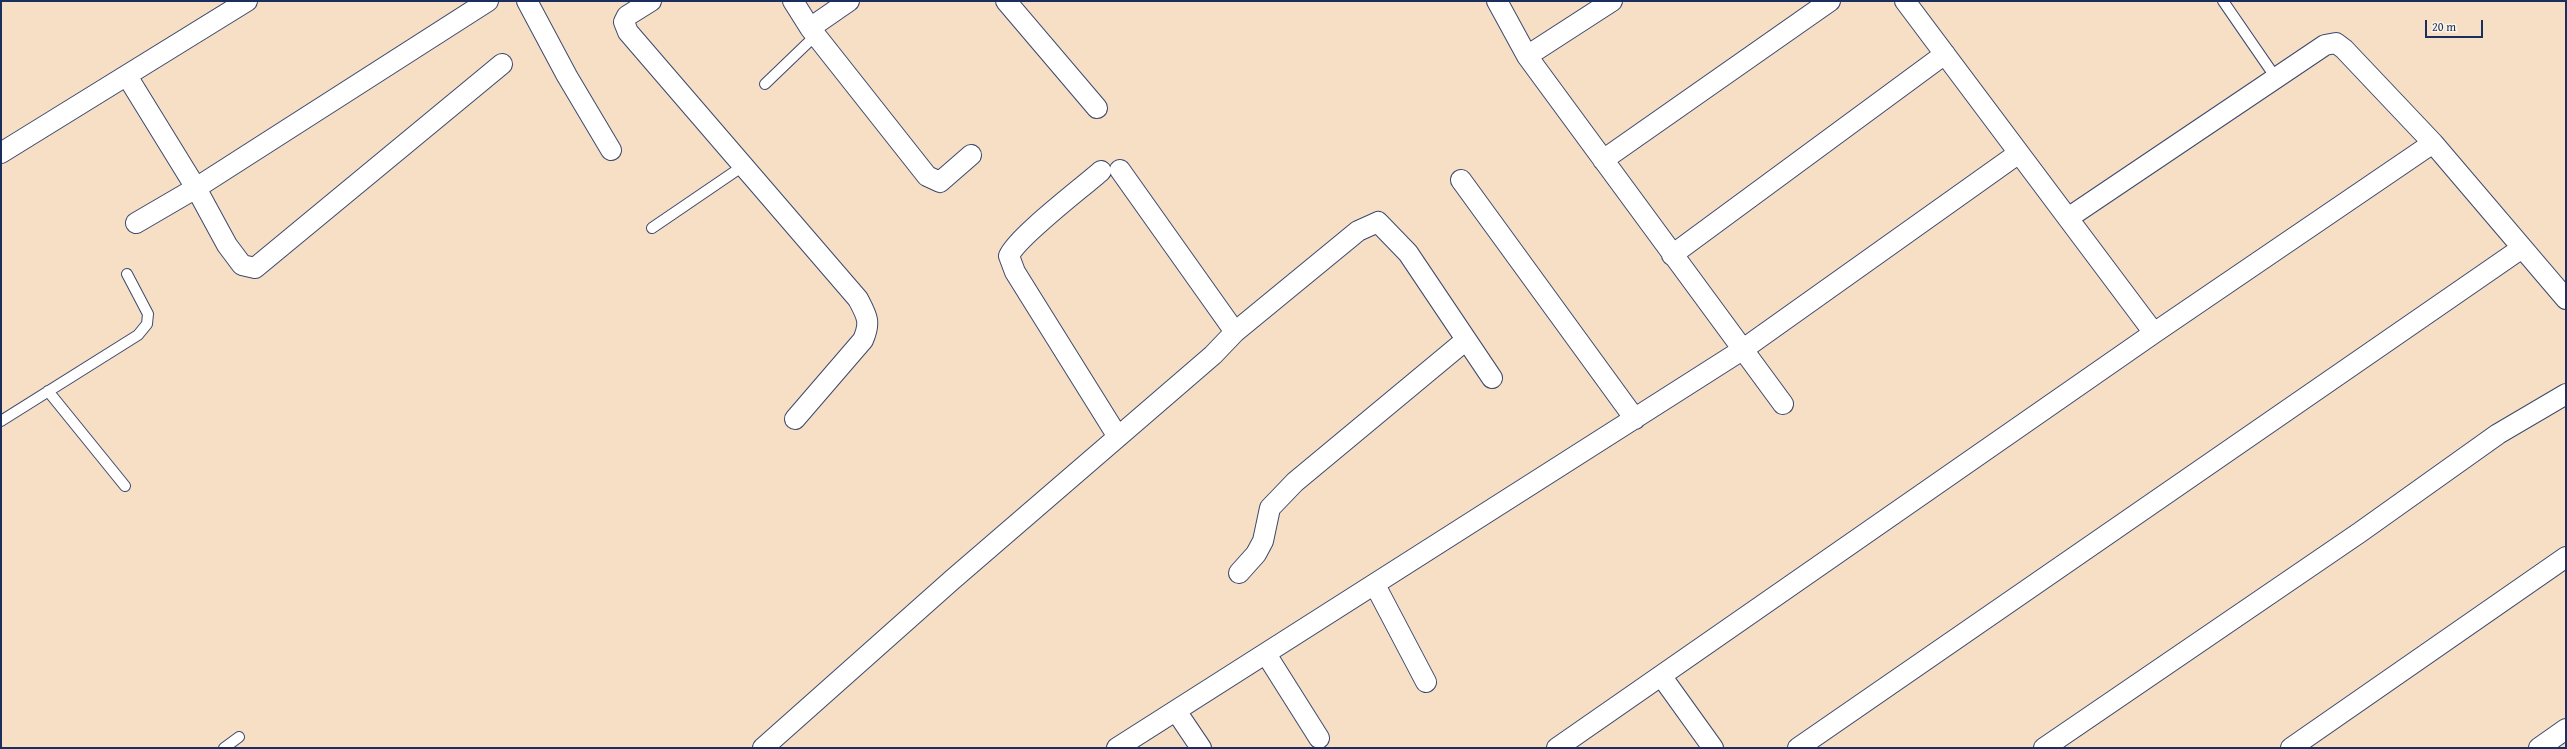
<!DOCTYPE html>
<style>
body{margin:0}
#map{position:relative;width:2567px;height:749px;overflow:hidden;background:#f6dfc4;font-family:"Gentium Book Plus",serif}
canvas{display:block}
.frame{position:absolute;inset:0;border:2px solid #1b2f5e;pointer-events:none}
.scale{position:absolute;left:2425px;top:20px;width:58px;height:18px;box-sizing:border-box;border:2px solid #1b2f5e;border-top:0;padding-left:5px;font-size:12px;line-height:14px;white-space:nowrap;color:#1b2f5e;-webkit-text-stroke:3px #fcf5e5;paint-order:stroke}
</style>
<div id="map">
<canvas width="2567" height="749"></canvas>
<div class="frame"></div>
<div class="scale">20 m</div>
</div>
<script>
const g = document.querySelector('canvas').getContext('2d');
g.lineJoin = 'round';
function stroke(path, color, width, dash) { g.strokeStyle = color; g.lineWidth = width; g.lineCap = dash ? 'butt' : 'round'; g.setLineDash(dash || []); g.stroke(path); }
const lane = new Path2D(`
 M 2223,1 L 2276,78
 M 765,84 L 816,35
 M 652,228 L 743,166
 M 48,391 L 125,486
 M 1,421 L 138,335 L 147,324 L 148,314 L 127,274
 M 224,748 L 239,737`);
const street = new Path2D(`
 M 527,1 L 567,76 L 611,150
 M 651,1 L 627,16 L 624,22 L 628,32 L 858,299 C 867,316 871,322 863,340 L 795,419
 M 793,1 L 810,28 L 927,176 L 940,182 L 971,155
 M 1006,1 L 1097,108
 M 1497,1 L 1527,56 L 1783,404
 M 1905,1 L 2154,333
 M 810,28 L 849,1
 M 1527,56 L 1612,1
 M 127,76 L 196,188 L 488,1
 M 1,153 L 247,1
 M 1603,160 L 1830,1
 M 1101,171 C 1082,188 1017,237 1009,256 L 1015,272 L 1118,437
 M 1461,180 L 1635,419
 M 2068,218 L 2325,45 L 2336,43 L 2344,49 L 2433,143 L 2566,299
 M 136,223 L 196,188 L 227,245 L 242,265 L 255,268 L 502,64
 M 1672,255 L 1945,54
 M 1235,332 L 1358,231 L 1378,222 L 1408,253 L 1492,378
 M 1239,573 L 1256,554 L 1263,541 L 1270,508 L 1295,482 L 1466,340
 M 1375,585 L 1426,682
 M 1266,654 L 1319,738
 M 1662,677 L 1713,748
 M 1176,711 L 1201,748
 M 763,748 L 952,580 L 1213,355 L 1235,332 L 1120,170
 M 1117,748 L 1742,350 L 2019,153
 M 1557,748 L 2154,333 L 2433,143
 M 1798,748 L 2522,248
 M 2044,748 L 2359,533 L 2498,434 L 2566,394
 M 2291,748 L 2566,557
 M 2539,748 L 2566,729`);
stroke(lane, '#3c496d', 12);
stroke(street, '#3c496d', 22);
stroke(lane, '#fff', 10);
stroke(street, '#fff', 20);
</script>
